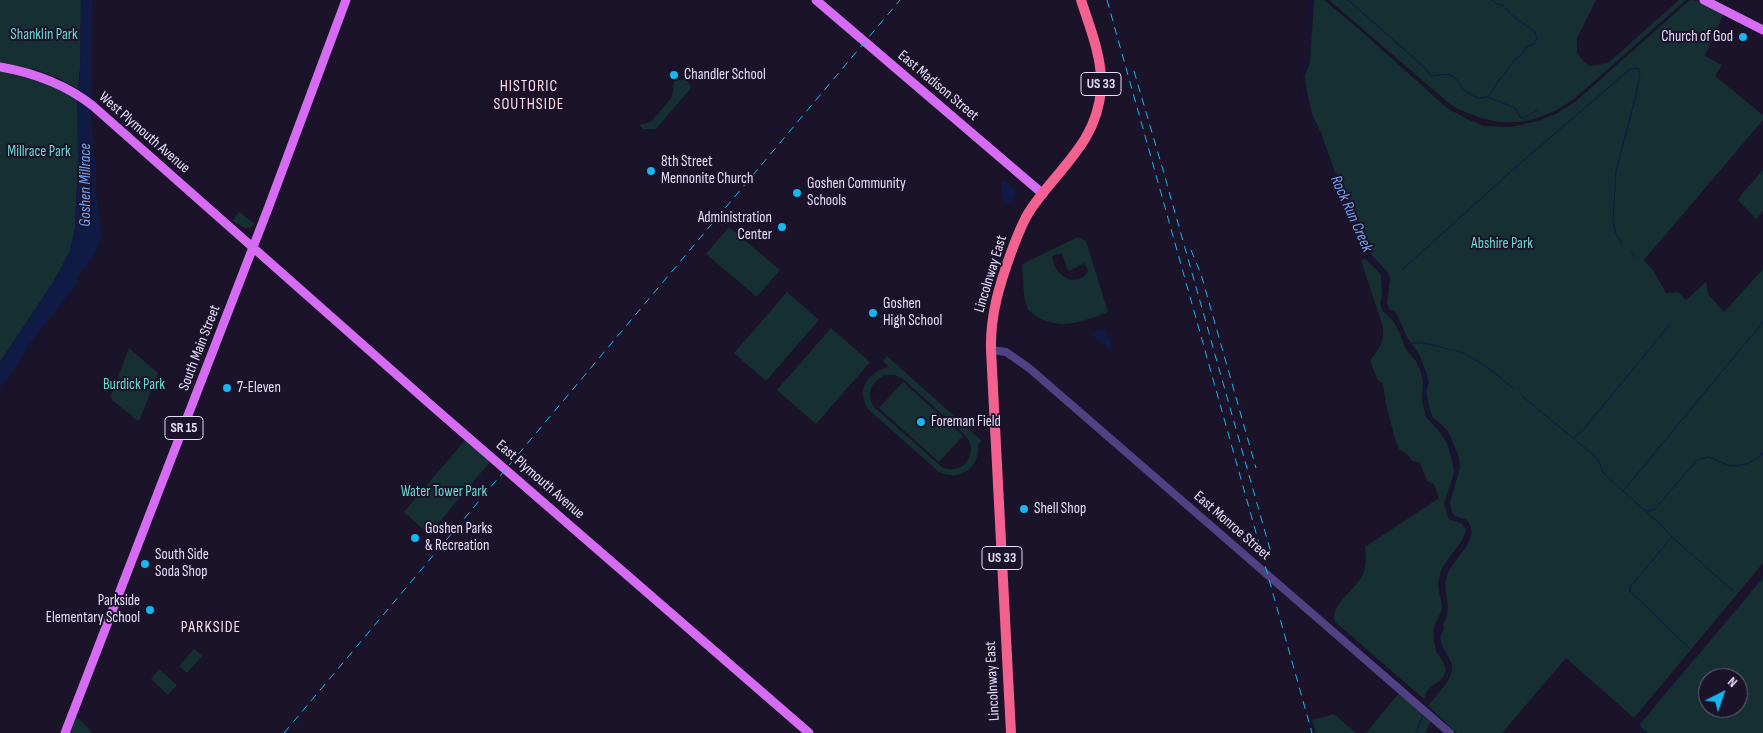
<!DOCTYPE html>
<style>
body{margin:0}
#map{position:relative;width:1763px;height:733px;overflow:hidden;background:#1a1329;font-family:"Sofia Sans Condensed",sans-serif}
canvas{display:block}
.north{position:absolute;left:1698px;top:668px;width:50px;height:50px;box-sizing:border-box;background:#1a1329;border:1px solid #6c647d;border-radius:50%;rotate:41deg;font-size:14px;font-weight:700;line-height:20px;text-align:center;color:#e6ddfc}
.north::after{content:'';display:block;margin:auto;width:18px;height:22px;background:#18b6ee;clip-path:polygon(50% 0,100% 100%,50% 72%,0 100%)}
</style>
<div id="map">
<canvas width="1763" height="733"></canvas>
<div class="north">N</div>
</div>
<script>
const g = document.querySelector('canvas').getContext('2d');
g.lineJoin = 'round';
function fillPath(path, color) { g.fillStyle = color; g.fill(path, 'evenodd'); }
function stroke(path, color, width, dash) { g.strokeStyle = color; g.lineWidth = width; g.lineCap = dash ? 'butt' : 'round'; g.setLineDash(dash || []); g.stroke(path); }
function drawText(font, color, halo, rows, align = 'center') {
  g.font = font + ' "Sofia Sans Condensed",sans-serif'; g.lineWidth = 4; g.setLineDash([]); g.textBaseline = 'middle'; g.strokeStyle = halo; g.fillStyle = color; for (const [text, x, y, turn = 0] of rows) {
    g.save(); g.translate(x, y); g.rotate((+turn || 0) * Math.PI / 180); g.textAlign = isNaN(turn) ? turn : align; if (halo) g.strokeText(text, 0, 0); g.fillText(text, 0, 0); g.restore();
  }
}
fillPath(new Path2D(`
 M 0,0 L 81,0 L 80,69 L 78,89 L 58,78 L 34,69 L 0,65 Z
 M 1314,0 L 1324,0 L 1360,30 L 1447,108 L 1469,120 L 1485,126 L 1511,127 L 1538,121 L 1558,113 L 1576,101 L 1690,0 L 1698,1 L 1724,13 L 1705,56 L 1722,65 L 1715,76 L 1763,115 L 1763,120 L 1644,260 L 1653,270 L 1666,293 L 1678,292 L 1686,300 L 1706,282 L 1708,294 L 1724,312 L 1763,269 L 1763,563 L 1634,718 L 1566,658 L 1502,733 L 1457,733 L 1428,706 C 1436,695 1451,682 1452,669 C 1453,655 1433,645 1444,629 L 1443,624 C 1454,606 1441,592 1447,575 C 1454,557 1482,539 1467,520 L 1455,516 L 1451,511 L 1450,502 L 1460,468 L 1459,458 L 1449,433 L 1441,424 L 1433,418 L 1430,410 L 1426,391 L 1429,383 L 1427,374 L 1419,354 L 1408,339 L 1395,311 L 1390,310 L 1387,304 L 1390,279 L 1388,273 L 1364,246 L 1349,197 L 1341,180 L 1335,172 L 1321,133 L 1312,114 L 1306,86 L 1305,75 L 1310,63 Z
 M 1329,0 L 1596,0 L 1577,38 L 1577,53 L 1585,63 L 1591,66 L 1608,63 L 1679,0 L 1686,0 L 1574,99 C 1532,129 1495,129 1451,105 Z
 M 0,71 L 48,84 L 78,100 L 78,162 L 75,228 L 70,251 L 54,281 L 0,362 L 11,372 L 0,385 Z
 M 686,78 L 691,88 L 656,129 L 643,129 L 639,125 L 651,122 L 672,97 L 674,82 Z
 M 1763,170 L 1763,211 L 1756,219 L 1738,200 L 1741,195 Z
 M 239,212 L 255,224 L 251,227 L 245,228 L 232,221 Z
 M 729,227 L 780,270 L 757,297 L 706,254 Z
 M 1078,237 L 1086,241 L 1108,312 C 1079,323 1055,333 1028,310 L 1024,296 L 1022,264 ZM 1062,253 L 1067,269 L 1069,271 L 1085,263 L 1088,271 C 1077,290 1054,276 1052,256 Z
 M 1365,259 L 1377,270 L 1381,275 L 1382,297 L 1380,303 L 1382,310 L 1393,321 L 1400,333 L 1405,348 L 1416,361 L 1421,372 L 1423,383 L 1422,400 L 1426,417 L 1439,431 L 1447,443 L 1453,464 L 1454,473 L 1444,504 L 1449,519 L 1462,524 L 1466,529 C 1463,548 1442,558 1439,579 C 1437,588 1441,597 1442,606 C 1442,614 1436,619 1434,627 C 1433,632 1434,641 1435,646 C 1436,657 1449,663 1445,673 C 1442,682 1434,683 1429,689 C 1426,691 1426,696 1424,699 L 1334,621 C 1333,603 1352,592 1361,578 C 1367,569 1366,558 1365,547 L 1439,498 L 1434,484 L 1427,481 L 1420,463 L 1412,461 L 1408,455 L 1399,449 L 1396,442 L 1386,405 L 1383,384 L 1377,379 L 1370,360 C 1380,349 1384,342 1383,327 L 1361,260 Z
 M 787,292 L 819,320 L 766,381 L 734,353 Z
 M 831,328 L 870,362 L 816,424 L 777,390 Z
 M 129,348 L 158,373 L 140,419 L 138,421 L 112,400 L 111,396 Z
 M 887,356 L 982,441 L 978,445 C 980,468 959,482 939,472 L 868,409 C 856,390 868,371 889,367 L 883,361 ZM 885,375 L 894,375 L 903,379 L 965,435 C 980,453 964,475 943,468 L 874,407 C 866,394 871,381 885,375 Z
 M 903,382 L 963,436 L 939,462 L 879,408 Z
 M 466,439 L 489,459 L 489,463 L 431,532 L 427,533 L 404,512 Z
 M 1763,578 L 1763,733 L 1648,733 L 1641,727 L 1640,724 ZM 1708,678 L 1738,678 L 1738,708 L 1708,708 Z
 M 194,649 L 202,656 L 187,673 L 179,666 Z
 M 159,669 L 177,685 L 168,695 L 151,679 Z
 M 1399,693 L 1431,721 L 1425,733 L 1366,733 Z
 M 1334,714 L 1356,733 L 1316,733 L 1312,720 Z
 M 76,716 L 92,732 L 91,733 L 70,733 Z`), '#162f32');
fillPath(new Path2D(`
 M 81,0 L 92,0 L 91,124 L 96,167 L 96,191 L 102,238 L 94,256 L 79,276 L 76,285 L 28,346 L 24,355 L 0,388 L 0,363 L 54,281 L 70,251 L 75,228 L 78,162 L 77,103 L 80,69 Z
 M 1005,181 L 1014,188 L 1016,193 L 1012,202 L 1008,204 L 1004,202 L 1000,187 L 1002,182 Z
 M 1105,328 L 1113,352 L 1091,334 Z`), '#0f1a45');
stroke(new Path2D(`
 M 1311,0 L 1303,82 L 1304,97 L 1332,174 L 1346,197 L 1361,245 L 1365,253 L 1382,270 L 1384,275 L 1384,305 L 1387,312 L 1395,319 L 1422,368 L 1425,378 L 1424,394 L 1431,420 L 1445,435 L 1458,460 L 1458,470 L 1449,493 L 1449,500 L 1452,518 C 1461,521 1471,522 1469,534 C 1468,544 1459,548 1453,555 C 1449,561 1444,573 1442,580 C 1441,587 1445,595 1446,603 C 1446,612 1444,613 1441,620 C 1437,629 1439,642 1441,651 C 1443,659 1451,662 1449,671 C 1445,685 1432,694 1426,707
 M 1348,0 L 1424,67 L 1431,76 C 1439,76 1447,72 1454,77 C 1457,79 1459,84 1461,86 C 1467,94 1482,104 1491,93 C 1494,89 1496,84 1499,80 C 1505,74 1508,68 1513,62 C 1518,57 1523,54 1526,47 L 1534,44 L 1537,38 L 1535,32 L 1509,13 L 1508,9 L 1505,9 L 1503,5 L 1497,4 L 1492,0
 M 1488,97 L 1513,107 L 1516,109 L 1520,117 L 1524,118 L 1538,110
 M 1631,252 L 1637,259
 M 1403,269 L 1517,166 L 1629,70 L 1635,68 L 1639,69 L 1640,73 L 1635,99 L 1616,171 L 1613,222 L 1616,234 L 1622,244
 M 1385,275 L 1390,276
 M 1408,344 C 1418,341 1433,344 1443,348 C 1447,350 1453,349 1458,351 C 1479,359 1497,375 1514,389
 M 1522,396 L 1596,457 L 1600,463 L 1603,473 L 1662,526 L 1672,537 L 1630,587 L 1630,591 L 1690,649
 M 1574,438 L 1583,430 L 1671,323
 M 1624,490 L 1763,322
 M 1645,510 L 1649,511 L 1655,509 L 1697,460 L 1709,457 L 1730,466 L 1747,464 L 1762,455 L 1763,452
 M 1672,537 L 1733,591
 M 1722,626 L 1763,577
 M 1416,733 L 1423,715
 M 1645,733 L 1638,728 L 1638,725 L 1717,632`), '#0f1a45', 1);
stroke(new Path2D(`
 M 991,350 L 1006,352 L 1029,368 L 1450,733`), '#4f4184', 8);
stroke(new Path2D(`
 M 816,0 L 1043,194
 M 1704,0 L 1763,30
 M 0,67 C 35,73 65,84 93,106 L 431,405 L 809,733
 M 65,733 L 269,206 L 346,0`), '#d76cf4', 9);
stroke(new Path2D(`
 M 1011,733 L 991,350 C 990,314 1000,283 1012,250 C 1017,237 1022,223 1029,212 C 1057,169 1097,144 1101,89 C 1103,59 1090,28 1081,0`), '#f3618f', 10);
stroke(new Path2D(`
 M 1107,0 L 1312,733
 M 1134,71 L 1163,170 L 1271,553
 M 1191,250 L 1201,274 L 1256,468
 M 284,733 L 900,0`), '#18b6ee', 1, [8, 6]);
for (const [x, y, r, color] of [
 [1743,37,5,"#18b6ee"],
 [674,75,5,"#18b6ee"],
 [651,171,5,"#18b6ee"],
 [797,193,5,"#18b6ee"],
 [782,227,5,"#18b6ee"],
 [873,313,5,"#18b6ee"],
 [227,388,5,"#18b6ee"],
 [921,422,5,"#18b6ee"],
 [1024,509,5,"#18b6ee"],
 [415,538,5,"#18b6ee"],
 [145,564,5,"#18b6ee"],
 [150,610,5,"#18b6ee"]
]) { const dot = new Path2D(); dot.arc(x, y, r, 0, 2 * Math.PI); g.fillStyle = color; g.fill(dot); stroke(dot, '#1a1329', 2); }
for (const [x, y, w] of [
 [1101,84,40],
 [184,428,38],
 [1002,558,40]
]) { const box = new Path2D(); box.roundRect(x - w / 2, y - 11.5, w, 23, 4); g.fillStyle = '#1a1329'; g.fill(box); stroke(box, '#e6ddfc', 1); }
drawText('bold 14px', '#e6ddfc', null, [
 ["US 33",1101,84],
 ["SR 15",184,428],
 ["US 33",1002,558]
]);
drawText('15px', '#6dd8cf', '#1a1329', [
 ["Shanklin Park",44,35],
 ["Millrace Park",39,152],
 ["Abshire Park",1502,244],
 ["Burdick Park",134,385],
 ["Water Tower Park",444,492]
]);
drawText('15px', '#e6ddfc', '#1a1329', [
 ["Church of God",1733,37,"right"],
 ["Chandler School",684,75],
 ["8th Street",661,162],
 ["Mennonite Church",661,179],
 ["Goshen Community",807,184],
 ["Schools",807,201],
 ["Administration",772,218,"right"],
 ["Center",772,235,"right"],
 ["Goshen",883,304],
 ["High School",883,321],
 ["7-Eleven",237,388],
 ["Foreman Field",931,422],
 ["Shell Shop",1034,509],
 ["Goshen Parks",425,529],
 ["& Recreation",425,546],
 ["South Side",155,555],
 ["Soda Shop",155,572],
 ["Parkside",140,601,"right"],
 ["Elementary School",140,618,"right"]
], 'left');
drawText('15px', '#e6ddfc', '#1a1329', [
 ["East Madison Street",938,86,40],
 ["West Plymouth Avenue",144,133,41],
 ["Lincolnway East",991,274,-73],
 ["South Main Street",200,348,-69],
 ["East Plymouth Avenue",540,480,41],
 ["East Monroe Street",1232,526,41],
 ["Lincolnway East",993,681,-93]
]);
g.letterSpacing = '1px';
drawText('16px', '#fddfed', '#1a1329', [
 ["HISTORIC",529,87],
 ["SOUTHSIDE",529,105],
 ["PARKSIDE",211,628]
]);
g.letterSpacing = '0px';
drawText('italic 16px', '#73a3f4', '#1a1329', [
 ["Goshen Millrace",86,185,-90],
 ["Rock Run Creek",1351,214,66]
]);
</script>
